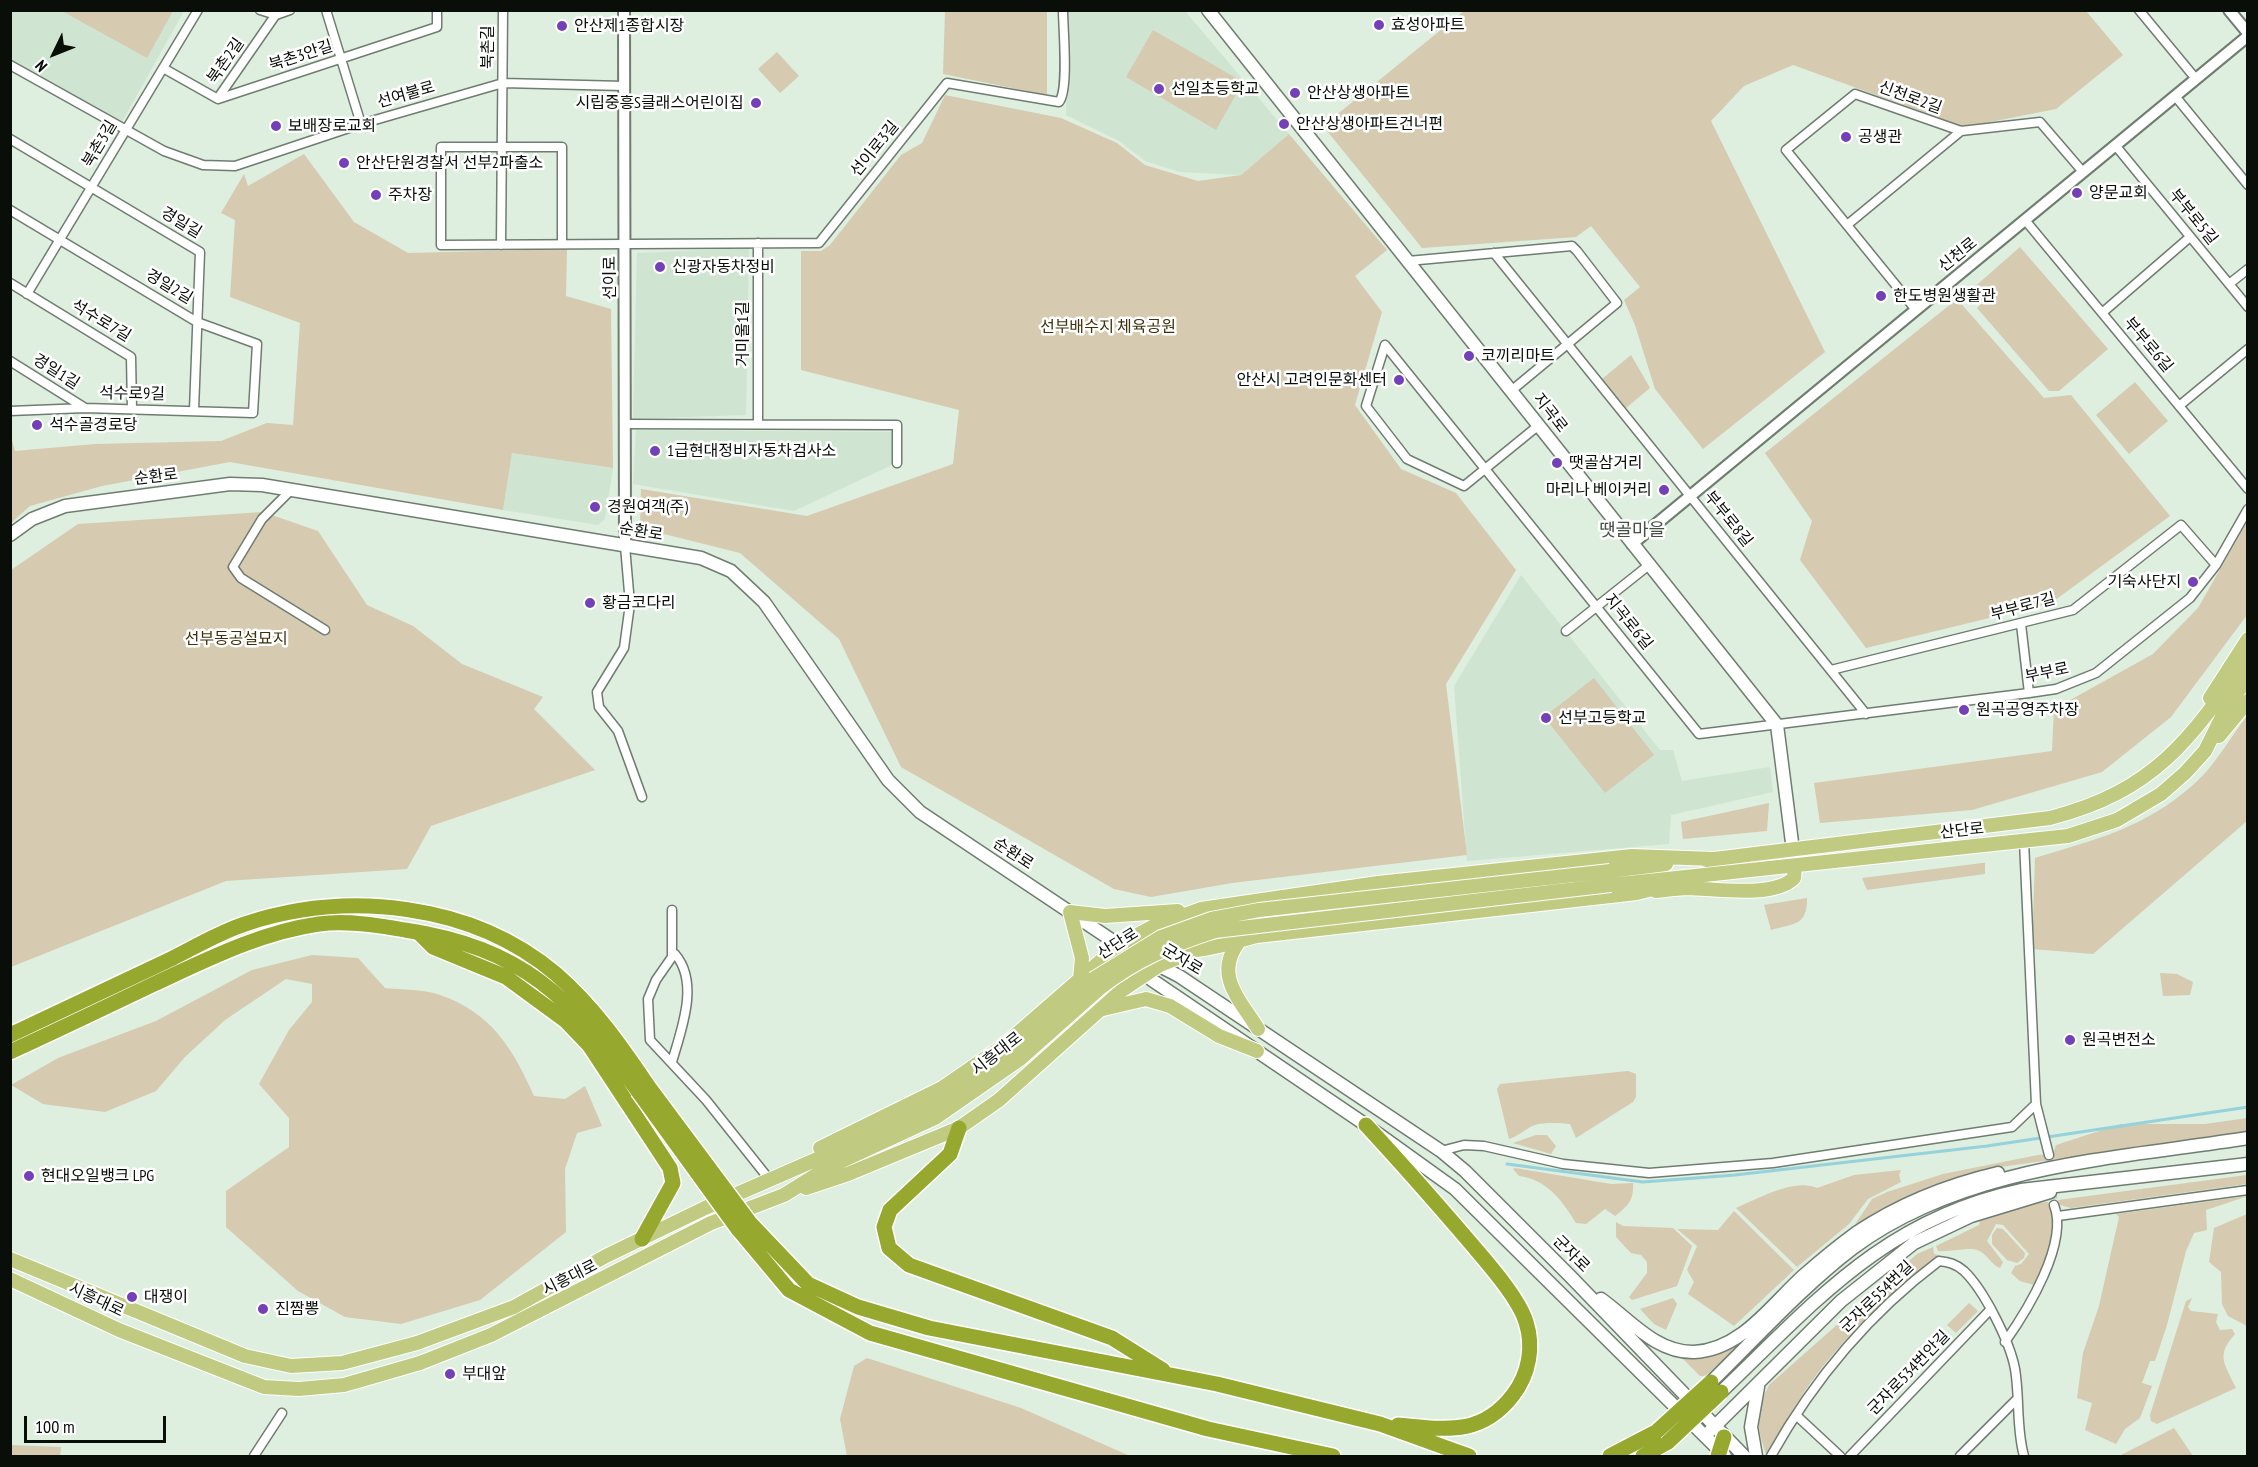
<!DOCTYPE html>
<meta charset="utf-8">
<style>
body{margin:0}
#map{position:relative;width:2258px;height:1467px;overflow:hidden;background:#deeedf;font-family:"PT Sans Narrow",sans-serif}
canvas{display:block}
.frame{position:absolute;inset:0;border:12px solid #090e09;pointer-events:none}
.north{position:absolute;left:24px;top:24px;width:60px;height:60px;-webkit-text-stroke:4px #fff;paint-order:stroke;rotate:227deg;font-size:16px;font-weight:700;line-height:24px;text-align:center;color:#090e09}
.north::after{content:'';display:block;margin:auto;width:21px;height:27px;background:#090e09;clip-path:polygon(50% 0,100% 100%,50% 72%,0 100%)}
.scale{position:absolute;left:24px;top:1416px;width:142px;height:27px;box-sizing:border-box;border:3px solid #090e09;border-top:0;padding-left:8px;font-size:18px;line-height:21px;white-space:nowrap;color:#090e09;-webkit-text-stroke:4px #fff;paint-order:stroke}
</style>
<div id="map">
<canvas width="2258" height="1467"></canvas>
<div class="frame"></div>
<div class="north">N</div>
<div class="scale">100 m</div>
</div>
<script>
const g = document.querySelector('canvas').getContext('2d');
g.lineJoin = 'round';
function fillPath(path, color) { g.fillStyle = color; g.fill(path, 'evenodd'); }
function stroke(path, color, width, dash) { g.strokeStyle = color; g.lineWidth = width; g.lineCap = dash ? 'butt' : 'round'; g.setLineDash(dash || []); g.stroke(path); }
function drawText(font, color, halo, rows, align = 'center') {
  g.font = font + ' "PT Sans Narrow","Noto Sans KR",sans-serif'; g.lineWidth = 5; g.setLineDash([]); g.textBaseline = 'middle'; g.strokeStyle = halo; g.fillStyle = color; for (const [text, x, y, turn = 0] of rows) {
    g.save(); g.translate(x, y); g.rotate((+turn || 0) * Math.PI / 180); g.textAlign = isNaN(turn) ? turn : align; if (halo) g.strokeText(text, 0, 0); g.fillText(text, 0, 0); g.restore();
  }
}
fillPath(new Path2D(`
 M 11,11 L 184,11 L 122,122 L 11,60 Z
 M 1067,11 L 1185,11 L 1289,134 L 1241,175 L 1180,172 L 1145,161 L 1119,141 L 1066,115 Z
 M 749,248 L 746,415 L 633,419 L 637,253 Z
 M 636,430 L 891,432 L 894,464 L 794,511 L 633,484 Z
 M 512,453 L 613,468 L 605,519 L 598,525 L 503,510 Z
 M 1521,575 L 1660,750 L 1673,750 L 1682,781 L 1770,767 L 1773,792 L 1671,815 L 1669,844 L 1467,861 L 1454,686 Z`), '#cfe5d1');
fillPath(new Path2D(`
 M 62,11 L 173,11 L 147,58 Z
 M 945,11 L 1047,11 L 1047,95 L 943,74 Z
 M 1464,11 L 2086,11 L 2123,55 L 2056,109 L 1965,127 L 1793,65 L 1744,86 L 1711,121 L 1825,352 L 1703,449 L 1655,389 L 1635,325 L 1624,300 L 1640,287 L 1591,226 L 1576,237 L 1422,248 L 1323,126 Z
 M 1153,30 L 1243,82 L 1216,130 L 1126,77 Z
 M 777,52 L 799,76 L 780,93 L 758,69 Z
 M 945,95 L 1061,118 L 1117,143 L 1145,165 L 1198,181 L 1241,175 L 1289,134 L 1387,250 L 1355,276 L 1382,312 L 1355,405 L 1401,469 L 1456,493 L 1516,570 L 1446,684 L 1467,855 L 1232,883 L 1151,897 L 1114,889 L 901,767 L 839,639 L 740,553 L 640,528 L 641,489 L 807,516 L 953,464 L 959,410 L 801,370 L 801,251 L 821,251 L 830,245 L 901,155 L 922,143 Z
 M 304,154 L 354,222 L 408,253 L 567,249 L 566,296 L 611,309 L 613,468 L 512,453 L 503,510 L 230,462 L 102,486 L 30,506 L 11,523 L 11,437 L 15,451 L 95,444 L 221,441 L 267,423 L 293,425 L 300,323 L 230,297 L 235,220 L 221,213 L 244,174 L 248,186 Z
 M 2020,247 L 2108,349 L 2059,391 L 2049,391 L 1977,308 L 1982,303 L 1971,290 Z
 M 1957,299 L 2044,398 L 2071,395 L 2170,516 L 2051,603 L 1866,648 L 1800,560 L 1812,521 L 1765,453 Z
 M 1631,355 L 1650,388 L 1626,408 L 1602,379 Z
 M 2135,382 L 2168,421 L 2129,454 L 2096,415 Z
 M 263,512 L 318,531 L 367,605 L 413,626 L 462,664 L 543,697 L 534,709 L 595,770 L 431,826 L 407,869 L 226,881 L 11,967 L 11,570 L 78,524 Z
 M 2247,522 L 2247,615 L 2171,717 L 2102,772 L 1972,810 L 1820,823 L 1814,783 L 2052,751 L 2054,709 L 2153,654 L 2198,608 Z
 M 1594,678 L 1654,755 L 1605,793 L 1544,717 Z
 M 2247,716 L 2247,821 L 2093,954 L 2032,949 L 2035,858 C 2096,839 2143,829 2193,785 C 2214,767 2230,738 2247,716 Z
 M 1769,803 L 1767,831 L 1683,839 L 1681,822 Z
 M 1982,863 L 1985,863 L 1985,874 L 1867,890 L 1862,878 Z
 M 1807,898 C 1807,926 1795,923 1771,930 L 1764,905 Z
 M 312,955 L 358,958 L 385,988 C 402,990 424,989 440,995 C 492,1013 513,1049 534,1096 L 565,1099 L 585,1086 L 602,1126 L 577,1133 L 565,1169 L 566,1232 L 480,1300 L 401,1324 L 345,1317 L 298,1291 L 226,1227 L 226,1191 L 289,1147 L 289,1118 L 259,1084 L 289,1030 L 312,1002 L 312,984 L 286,979 L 225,1020 L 185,1057 L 156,1091 L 105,1112 L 43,1104 L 11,1085 L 58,1058 L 156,1021 L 252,970 Z
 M 2160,973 L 2177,974 L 2193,982 L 2190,995 L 2163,996 Z
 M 1628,1071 L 1636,1074 L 1636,1097 L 1633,1102 L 1576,1138 L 1570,1124 C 1561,1123 1544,1122 1535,1125 C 1526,1128 1519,1136 1509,1139 L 1497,1089 L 1500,1084 Z
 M 2247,1118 L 2247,1133 L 1993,1168 L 1923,1190 L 1854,1226 L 1872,1199 L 1887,1192 L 1943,1174 L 2038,1155 L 2053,1154 L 2056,1145 L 2121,1124 L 2205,1124 Z
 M 1536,1135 L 1547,1135 L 1556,1146 L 1551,1154 L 1513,1143 Z
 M 1515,1168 L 1611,1184 L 1633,1183 C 1634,1200 1628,1206 1615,1216 L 1605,1209 L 1586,1224 L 1576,1223 C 1562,1200 1546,1179 1519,1176 L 1513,1169 Z
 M 1901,1170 L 1899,1175 L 1901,1182 L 1868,1199 L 1849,1224 L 1797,1267 L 1736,1208 C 1758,1199 1794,1178 1817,1188 L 1854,1175 Z
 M 2247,1175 L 2247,1184 L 2071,1208 L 2060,1205 L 2058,1200 Z
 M 2248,1196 L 2206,1210 L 2207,1230 L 2194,1233 L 2186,1251 L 2167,1325 L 2155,1361 L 2150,1361 L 2142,1383 L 2152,1386 L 2140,1418 L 2125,1429 L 2116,1444 L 2085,1430 L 2092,1403 L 2077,1398 L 2083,1353 L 2099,1306 L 2119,1217 L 2116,1214 Z
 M 2048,1202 C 2050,1207 2053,1210 2053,1215 C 2056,1236 2046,1267 2034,1285 L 2020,1281 L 2011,1273 L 2015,1266 L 2021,1264 L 2029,1254 L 2003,1225 L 1996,1224 L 1987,1241 L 2003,1262 L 2000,1268 C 1991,1265 1987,1253 1977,1250 C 1970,1247 1950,1252 1938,1251 L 1936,1246 L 1979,1225 L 1980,1220 L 2033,1203 Z
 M 1734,1211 L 1794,1270 L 1734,1326 L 1688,1294 L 1694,1282 L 1687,1270 L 1697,1246 L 1677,1229 L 1718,1230 Z
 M 2247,1214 L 2248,1326 L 2247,1326 L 2228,1316 L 2222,1304 L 2221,1272 L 2209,1262 L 2214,1228 Z
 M 1616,1222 L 1623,1226 L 1673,1228 L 1692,1246 L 1677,1286 L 1632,1300 L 1629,1297 L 1647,1273 L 1647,1262 L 1641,1255 L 1631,1253 L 1616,1237 Z
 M 1997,1228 L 2003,1229 L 2025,1253 L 2024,1258 L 2017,1263 L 2007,1260 L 1992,1244 L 1992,1235 Z
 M 1933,1247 L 1934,1254 L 1939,1255 C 1889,1295 1841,1338 1804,1392 C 1791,1412 1779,1433 1766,1454 C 1756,1424 1755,1414 1769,1385 L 1917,1254 Z
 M 1673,1298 L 1677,1304 L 1666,1330 L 1654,1324 L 1640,1309 Z
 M 2192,1298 L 2188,1307 L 2191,1311 L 2218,1314 L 2216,1322 L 2220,1330 L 2232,1329 L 2235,1334 C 2215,1356 2225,1364 2236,1388 L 2157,1424 L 2151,1421 L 2150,1415 L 2186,1301 Z
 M 1969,1303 L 1978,1311 L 1956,1333 L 1947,1325 Z
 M 1741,1345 L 1705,1376 L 1700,1376 L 1681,1357 L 1681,1355 L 1709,1355 Z
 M 867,1358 L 1021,1408 L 1130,1456 L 847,1456 L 840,1419 L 854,1366 Z
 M 2174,1428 L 2193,1456 L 2119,1456 Z
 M 11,1445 L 61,1447 L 60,1456 L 11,1456 Z`), '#d6cab0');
stroke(new Path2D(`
 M 1507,1164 L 1643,1182 L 1735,1175 L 1987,1146 L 2248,1107`), '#95d2dc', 3);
stroke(new Path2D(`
 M 2049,1155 L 2054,1205`), '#beccbf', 8, [8, 4]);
const minor = new Path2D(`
 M 260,10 L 276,15 L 290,10
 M 326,10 L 361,124
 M 2139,10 L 2196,79
 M 10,65 L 164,151 L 203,165 L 235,166 L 361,124 L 503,83 L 624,86
 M 163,68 L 218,99 L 437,27 L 437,10
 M 2175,96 L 2248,185
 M 218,98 L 279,10
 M 10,139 L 200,252 L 194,410
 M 2115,145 L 2248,307
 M 10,210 L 197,322 L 257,344 L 253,413 L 85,408 L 10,411
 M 2025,220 L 2248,489
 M 1847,225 L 1961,131
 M 562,244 L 562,147 L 441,147 L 441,245 L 819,243 L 947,83 L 1059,102 C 1069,90 1063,29 1063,10
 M 501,245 L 503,10
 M 1494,253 L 1866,714
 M 1408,261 L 1572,246 L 1577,251 L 1617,303 L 1511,391
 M 10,283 L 131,357 L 132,409
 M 2229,284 L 2248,269
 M 27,294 L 198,10
 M 1916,310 L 1786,150 L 1855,94 L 1961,131 L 2040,122 L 2083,172
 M 2102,313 L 2190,237
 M 1385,345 L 1699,734 L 2029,693 L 2056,689 L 2096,673 L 2190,598 L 2216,565 L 2248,509
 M 1385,345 L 1366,406 L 1407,459 L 1464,486 L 1539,425
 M 10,361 L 85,408
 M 2179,406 L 2248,349
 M 625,424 L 897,425 L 897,463
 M 758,424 L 758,243
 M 292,489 L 262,519 L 233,567 L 241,578 L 325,630
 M 625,546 L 630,604 L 624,648 L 597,692 L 599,707 L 618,731 L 642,797
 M 2021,624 L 2029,693
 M 1566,631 L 1649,565
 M 1831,670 L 2073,610 L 2181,525 L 2216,565
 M 2024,841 L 2036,1104 L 2049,1155
 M 672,910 L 672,957 L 656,980 L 648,999 L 650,1040 L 706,1100 L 769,1179
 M 672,1062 C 681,1030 700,983 675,954
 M 1441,1151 L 1464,1145 L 1484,1146 L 1563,1164 L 1649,1173 L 1773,1163 L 2012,1127 L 2036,1104
 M 2058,1216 L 2248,1190
 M 2005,1342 C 2027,1311 2069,1243 2054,1205
 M 1797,1416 L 1840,1456
 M 254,1456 L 282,1413
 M 1771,1456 C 1813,1381 1870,1313 1939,1261 C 1949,1262 1956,1264 1964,1271 C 1984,1290 2010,1342 2015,1369 C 2020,1398 2016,1428 2024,1456
 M 1850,1456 L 1990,1310
 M 1960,1456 L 2017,1399`);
const tertiary = new Path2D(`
 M 624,10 L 625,546
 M 2229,10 L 2248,33
 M 1632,544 L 2248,36`);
const secondary = new Path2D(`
 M 1208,10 L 1777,725 L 1795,866
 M 10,535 L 32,519 L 65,506 L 230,484 L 262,485 L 701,558 L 731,571 L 764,602 L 888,780 L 920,812 L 1119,945 L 1179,976 L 1441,1151 L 1465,1171 L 1570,1276 L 1744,1456
 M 1130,957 L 1152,980 L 1366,1125 L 1455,1189 L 1725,1456
 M 1601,1299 C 1629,1319 1656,1353 1694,1352 C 1741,1350 1771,1305 1803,1276 C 1820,1261 1838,1246 1856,1233 C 1899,1204 1947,1185 1998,1173
 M 1711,1382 C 1757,1337 1802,1287 1853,1248 C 1965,1165 2115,1159 2248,1138
 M 1721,1392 C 1817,1300 1885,1219 2021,1190 L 2248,1164
 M 1710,1431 L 1841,1301 L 1914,1243 L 1971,1216 L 2050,1192
 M 1756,1456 L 1751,1427 L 1758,1387`);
const primary = new Path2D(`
 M 2210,698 L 2248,639
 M 2219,736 L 2248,701
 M 1706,860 L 2050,818 C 2154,791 2190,741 2248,656
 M 1610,871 L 1666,864
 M 1611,885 L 2068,836 L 2117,820 L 2161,794 L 2185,773 L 2205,751 L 2229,703 L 2248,678
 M 1656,891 C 1667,890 1678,888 1689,888 C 1717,889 1774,898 1794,878 L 1795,866
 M 1170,938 C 1179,964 1236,940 1257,936 L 1637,893 L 1664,886
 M 1241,939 C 1212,974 1239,998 1258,1029
 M 1080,979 L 1082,958 L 1070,912 L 1105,916 L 1178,911
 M 1103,1009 L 1146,999 L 1170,1006 L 1219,1036 L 1257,1051
 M 820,1148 L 942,1088 L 1003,1046 L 1119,945 L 1156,925 L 1201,909 L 1378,883 L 1632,856 L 1714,859
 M 806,1188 L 848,1174 L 959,1128 L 999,1100 L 1121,991 L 1160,965 L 1192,952
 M 10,1259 L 245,1356 L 291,1366 L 342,1363 L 417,1343 L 514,1307 L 606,1256 L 705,1208 L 870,1136 L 926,1109 L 970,1081 L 1014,1049 L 1093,979
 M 10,1279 L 119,1330 L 264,1387 L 299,1389 L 344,1385 L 420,1363 L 491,1335 L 711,1223 L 784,1195 L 829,1167 L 935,1118 L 1020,1059 L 1100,988`);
const motorway = new Path2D(`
 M 418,932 L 433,947 L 506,977 L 566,1021 L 589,1045 L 670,1168 L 673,1183 L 642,1239
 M 10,1035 C 64,1009 118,984 171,959 C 195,947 220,932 245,924 C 347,890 472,903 556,974 C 593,1006 621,1046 648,1086
 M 10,1052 C 58,1030 106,1007 154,984 C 206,960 261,932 319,924 C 346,920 378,925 405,930 C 523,948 571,997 638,1091
 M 1366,1125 C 1403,1165 1439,1206 1474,1247 C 1490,1266 1519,1299 1526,1322 C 1534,1347 1529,1374 1513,1395 C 1481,1437 1444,1429 1398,1425
 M 959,1128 L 950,1154 L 890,1210 L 884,1227 L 889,1248 L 909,1265 L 1112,1338 L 1163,1370
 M 750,1223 L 808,1284 L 858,1307 L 929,1328 L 1217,1384 L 1380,1424 L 1469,1456
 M 738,1229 L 789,1290 L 870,1333 L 1208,1429 L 1333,1456
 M 1610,1456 L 1656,1432
 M 1643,1456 L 1668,1442
 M 1718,1456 L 1724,1437`);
stroke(minor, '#6f7d70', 11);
stroke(tertiary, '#6f7d70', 14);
stroke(secondary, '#6f7d70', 15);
stroke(primary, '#fff', 16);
stroke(motorway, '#fff', 18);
stroke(minor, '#fff', 8);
stroke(tertiary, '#fff', 10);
stroke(secondary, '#fff', 12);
stroke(primary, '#c0cb81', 14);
stroke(motorway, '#96a82d', 15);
const primaryBridge = new Path2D(`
 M 1093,979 L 1161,937 L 1211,919 L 1259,910 L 1610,871
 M 1100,988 C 1136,960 1172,945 1215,931 L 1611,885`);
const motorwayBridge = new Path2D(`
 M 648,1086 L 750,1223
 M 638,1091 L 738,1229
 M 1656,1432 L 1711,1382
 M 1668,1442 L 1721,1392`);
stroke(primaryBridge, '#fff', 16, []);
stroke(motorwayBridge, '#fff', 18, []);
stroke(primaryBridge, '#c0cb81', 14);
stroke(motorwayBridge, '#96a82d', 15);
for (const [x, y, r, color] of [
 [1379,25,6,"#7440b7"],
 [562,26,6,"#7440b7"],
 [1159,89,6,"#7440b7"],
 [1295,93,6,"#7440b7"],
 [756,103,6,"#7440b7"],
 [1284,124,6,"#7440b7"],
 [276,126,6,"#7440b7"],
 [1846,137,6,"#7440b7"],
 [344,163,6,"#7440b7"],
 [2077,193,6,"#7440b7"],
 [376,195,6,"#7440b7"],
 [660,267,6,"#7440b7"],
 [1881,296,6,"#7440b7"],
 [1469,356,6,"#7440b7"],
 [1399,380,6,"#7440b7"],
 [37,425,6,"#7440b7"],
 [655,451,6,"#7440b7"],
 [1557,463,6,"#7440b7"],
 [1664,490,6,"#7440b7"],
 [595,507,6,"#7440b7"],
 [2193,582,6,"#7440b7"],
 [590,603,6,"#7440b7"],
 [1964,710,6,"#7440b7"],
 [1546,718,6,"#7440b7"],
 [2070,1040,6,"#7440b7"],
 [29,1176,6,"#7440b7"],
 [132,1297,6,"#7440b7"],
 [263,1309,6,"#7440b7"],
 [450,1374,6,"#7440b7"]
]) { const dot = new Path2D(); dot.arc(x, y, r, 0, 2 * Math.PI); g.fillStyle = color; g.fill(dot); stroke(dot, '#fff', 2); }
drawText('16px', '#090e09', '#fff', [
 ["효성아파트",1391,25],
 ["안산제1종합시장",574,26],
 ["선일초등학교",1171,89],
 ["안산상생아파트",1307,93],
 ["시립중흥S클래스어린이집",744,103,"right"],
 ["안산상생아파트건너편",1296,124],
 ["보배장로교회",288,126],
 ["공생관",1858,137],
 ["안산단원경찰서 선부2파출소",356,163],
 ["양문교회",2089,193],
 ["주차장",388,195],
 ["신광자동차정비",672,267],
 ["한도병원생활관",1893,296],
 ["코끼리마트",1481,356],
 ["안산시 고려인문화센터",1387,380,"right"],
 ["석수골경로당",49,425],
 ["1급현대정비자동차검사소",667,451],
 ["땟골삼거리",1569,463],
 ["마리나 베이커리",1652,490,"right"],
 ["경원여객(주)",607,507],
 ["기숙사단지",2181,582,"right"],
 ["황금코다리",602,603],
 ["원곡공영주차장",1976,710],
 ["선부고등학교",1558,718],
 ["원곡변전소",2082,1040],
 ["현대오일뱅크 LPG",41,1176],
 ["대쟁이",144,1297],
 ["진짬뽕",275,1309],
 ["부대앞",462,1374]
], 'left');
drawText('16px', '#090e09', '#fff', [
 ["북촌길",488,47,-90],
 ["북촌3안길",301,56,-18],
 ["북촌2길",226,61,-55],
 ["선여불로",406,95,-16],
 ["신천로2길",1910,98,20],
 ["북촌3길",100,144,-59],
 ["선이로3길",875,149,-51],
 ["부부로5길",2193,217,51],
 ["경일길",181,223,31],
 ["신천로",1958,255,-39],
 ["선이로",610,278,-90],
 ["경일2길",169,287,31],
 ["석수로7길",101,321,31],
 ["거미울1길",743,334,-90],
 ["부부로6길",2148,345,50],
 ["경일1길",56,372,32],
 ["석수로9길",132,394,1],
 ["지곡로",1550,413,52],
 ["순환로",156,477,-7],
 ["부부로8길",1728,519,51],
 ["순환로",641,532,9],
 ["부부로7길",2023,607,-15],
 ["지곡로6길",1628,622,51],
 ["부부로",2047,673,-12],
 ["산단로",1962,831,-6],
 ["순환로",1013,854,33],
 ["산단로",1118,944,-32],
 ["군자로",1182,960,31],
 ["시흥대로",997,1054,-38],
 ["군자로",1571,1254,45],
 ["시흥대로",570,1278,-27],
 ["군자로554번길",1877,1297,-44],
 ["시흥대로",96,1300,25],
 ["군자로534번안길",1909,1373,-46]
]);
drawText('16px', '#40320d', '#fff', [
 ["선부배수지 체육공원",1108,327],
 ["선부동공설묘지",236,639]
]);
drawText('18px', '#445145', '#fff', [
 ["땟골마을",1632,531]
]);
</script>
